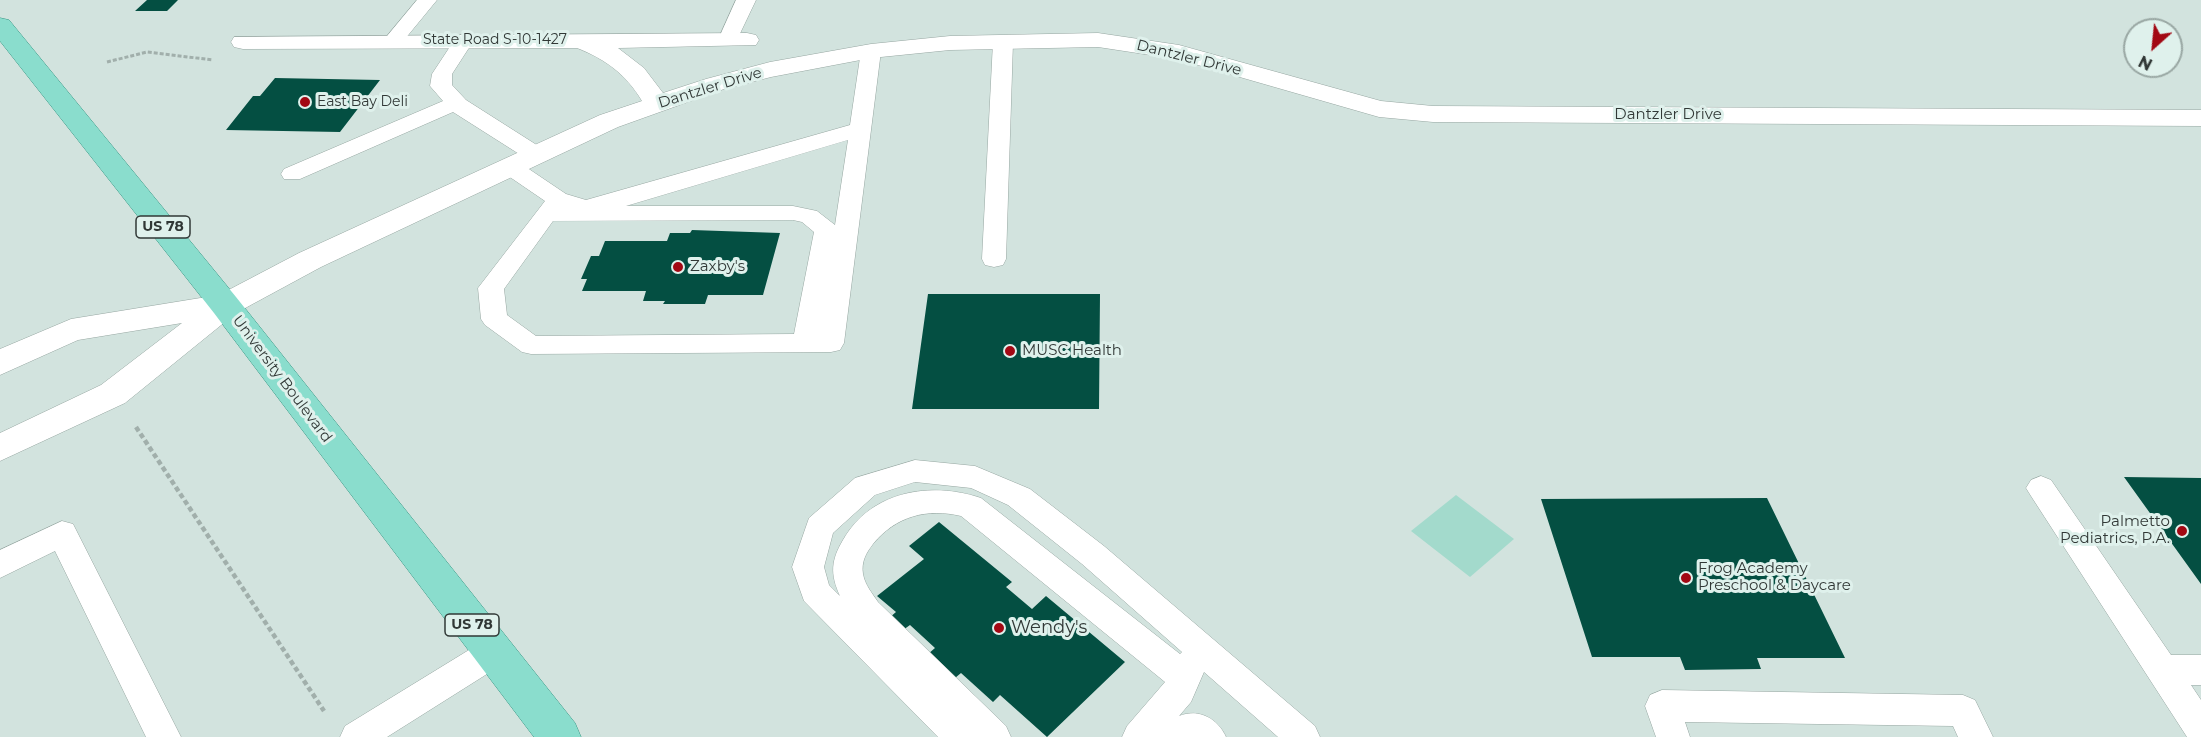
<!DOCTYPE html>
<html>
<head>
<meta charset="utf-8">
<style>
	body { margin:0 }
	#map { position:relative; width:2201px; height:737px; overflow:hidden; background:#d2e3de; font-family:Montserrat,sans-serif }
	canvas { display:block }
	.north { position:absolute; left:2123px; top:18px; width:60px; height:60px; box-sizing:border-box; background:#dff1ec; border:2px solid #99a7a3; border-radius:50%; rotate:207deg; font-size:16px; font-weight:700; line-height:24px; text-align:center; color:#313836 }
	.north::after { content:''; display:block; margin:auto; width:21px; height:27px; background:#a20813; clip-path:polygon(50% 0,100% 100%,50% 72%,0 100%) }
</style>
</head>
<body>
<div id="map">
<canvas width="2201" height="737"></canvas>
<div class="north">N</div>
</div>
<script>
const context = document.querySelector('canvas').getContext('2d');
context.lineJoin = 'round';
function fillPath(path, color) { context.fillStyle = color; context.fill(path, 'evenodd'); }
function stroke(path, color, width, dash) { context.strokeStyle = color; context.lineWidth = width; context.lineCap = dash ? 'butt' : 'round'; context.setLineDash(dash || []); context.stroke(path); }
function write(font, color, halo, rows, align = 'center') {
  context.font = font + ' Montserrat,sans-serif'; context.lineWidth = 6; context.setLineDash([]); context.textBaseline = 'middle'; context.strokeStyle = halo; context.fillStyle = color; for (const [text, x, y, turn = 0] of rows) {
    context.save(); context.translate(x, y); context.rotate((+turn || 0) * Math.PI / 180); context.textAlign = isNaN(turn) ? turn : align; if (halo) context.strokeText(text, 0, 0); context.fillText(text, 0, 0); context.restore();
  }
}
fillPath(new Path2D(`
	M1456,495L1514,539L1470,577L1411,531Z`), '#a3dacc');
fillPath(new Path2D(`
	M147,0H178L167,11H135Z
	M275,78L380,80L340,132L226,130L253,96H260Z
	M692,230L780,233L763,295H708L705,304H663L665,301H643L646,291H582L587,279H581L591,256H599L605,241H667L670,233H690Z
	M928,294H1100L1099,409H912Z
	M2124,477L2201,478V584Z
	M1767,498L1845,658H1757L1761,669L1685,670L1680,657H1592L1541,499Z
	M939,522L1012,582L1006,587L1032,609L1046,596L1125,662L1047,737L1000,695L993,702L961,673L955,678L928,654L935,648L910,625L903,630L889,618L896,612L877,596L924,559L909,546Z`), '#044f42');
const service = new Path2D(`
	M417,0H437L400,45H386L383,41Z
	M736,0H756L735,44H721L718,40Z
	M464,34L471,36L474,40L452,74V85L466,100L543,149L546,154L543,159H527L453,112L300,179H284L281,174L284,169L443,101L430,86L432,74L457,36Z
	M1003,36L1010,38L1013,42L1006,259L1003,265L994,267L985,265L982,259L993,42L996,38Z
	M871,45L878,47L881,51L844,343L840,350L831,352L531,354L522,352L485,325L481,319L478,288L545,201L501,171L498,166L501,161H517L566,194L586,200L850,125L861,51L864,47ZM848,140L835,225L817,211L793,206H626ZM793,220L802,222L814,232L794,334L536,336L507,315L504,289L553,221Z
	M915,460L975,466L1030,489L1104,546L1315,726L1320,737H1278L1204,672L1191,702L1179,716C1199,708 1218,719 1226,737H1122L1127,726L1165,682L961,516C927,508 896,516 873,544C866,553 861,562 863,574C865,585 872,593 878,602L1006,726L1011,737H938L804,601L792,567L809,518L855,478ZM915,482L971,488L1008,505L1082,564L1182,652L1180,654L981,498C930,481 871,491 843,540C831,560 830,574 840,596L829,585L824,567L833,533L875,495Z
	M2041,476L2051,480L2171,655H2201V685H2191L2201,700V737H2187L2031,496L2026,488L2031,480Z
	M62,521L73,524L181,737H146L55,551L0,578V550Z
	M494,637L506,642L511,652L506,662L387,737H340L345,726L482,642Z
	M1662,690L1963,695L1975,700L1993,737H1958L1953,726L1685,722L1690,737H1656L1645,706L1650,695Z`);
const minor = new Path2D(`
	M747,33L756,35L759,40L756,45L618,48L644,68L663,93L706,79L770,62L871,44L950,36L1098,33L1179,45L1381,101L1433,106L2201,110V126L1433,122L1379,117L1177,59L1098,47L950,50L871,58L771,77L724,89L618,127L321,267L236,313L125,403L0,461V433L101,385L182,323L78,340L0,375V349L71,319L219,295L299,253L600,115L642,101C626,74 605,59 577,48L243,49L234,47L231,42L234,37Z`);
const primary = new Path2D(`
	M0,18L9,20L236,297L575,723L581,737H534L214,313L0,41Z`);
stroke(service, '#96a6a1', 1);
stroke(minor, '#96a6a1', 1);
stroke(primary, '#389583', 1);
stroke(new Path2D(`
	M107,62L147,52L213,60`), '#a1afab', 3, [4, 2]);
stroke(new Path2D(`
	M136,427L324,711`), '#a1afab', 4.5, [5, 3]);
fillPath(service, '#fff');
fillPath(minor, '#fff');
fillPath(primary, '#8addcd');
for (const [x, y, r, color] of [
	[305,102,6,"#a20813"],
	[678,267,6,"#a20813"],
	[1010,351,6,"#a20813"],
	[2182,531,6,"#a20813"],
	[1686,578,6,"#a20813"],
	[999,628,6,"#a20813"]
]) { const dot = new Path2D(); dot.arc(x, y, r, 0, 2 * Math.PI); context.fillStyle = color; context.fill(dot); stroke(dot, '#dff1ec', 2); }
write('14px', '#313836', '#dff1ec', [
	["State Road S-10-1427",495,40]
]);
write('14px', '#313836', '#dff1ec', [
	["East Bay Deli",317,102]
], 'left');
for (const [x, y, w] of [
	[163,227,54],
	[472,625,54]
]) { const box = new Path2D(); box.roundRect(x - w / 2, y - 11, w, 22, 4.5); context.fillStyle = '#dff1ec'; context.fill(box); stroke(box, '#313836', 1.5); }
write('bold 14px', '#313836', null, [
	["US 78",163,227],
	["US 78",472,625]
]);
write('15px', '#313836', '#dff1ec', [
	["Dantzler Drive",1189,58,14],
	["Dantzler Drive",710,88,-17],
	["Dantzler Drive",1668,115],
	["University Boulevard",282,379,53]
]);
write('15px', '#313836', '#dff1ec', [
	["Zaxby's",690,267],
	["MUSC Health",1022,351],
	["Palmetto",2170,522,"right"],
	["Pediatrics, P.A.",2170,539,"right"],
	["Frog Academy",1698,569],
	["Preschool & Daycare",1698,586]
], 'left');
write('18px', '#313836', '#dff1ec', [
	["Wendy's",1011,628]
], 'left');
</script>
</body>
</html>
